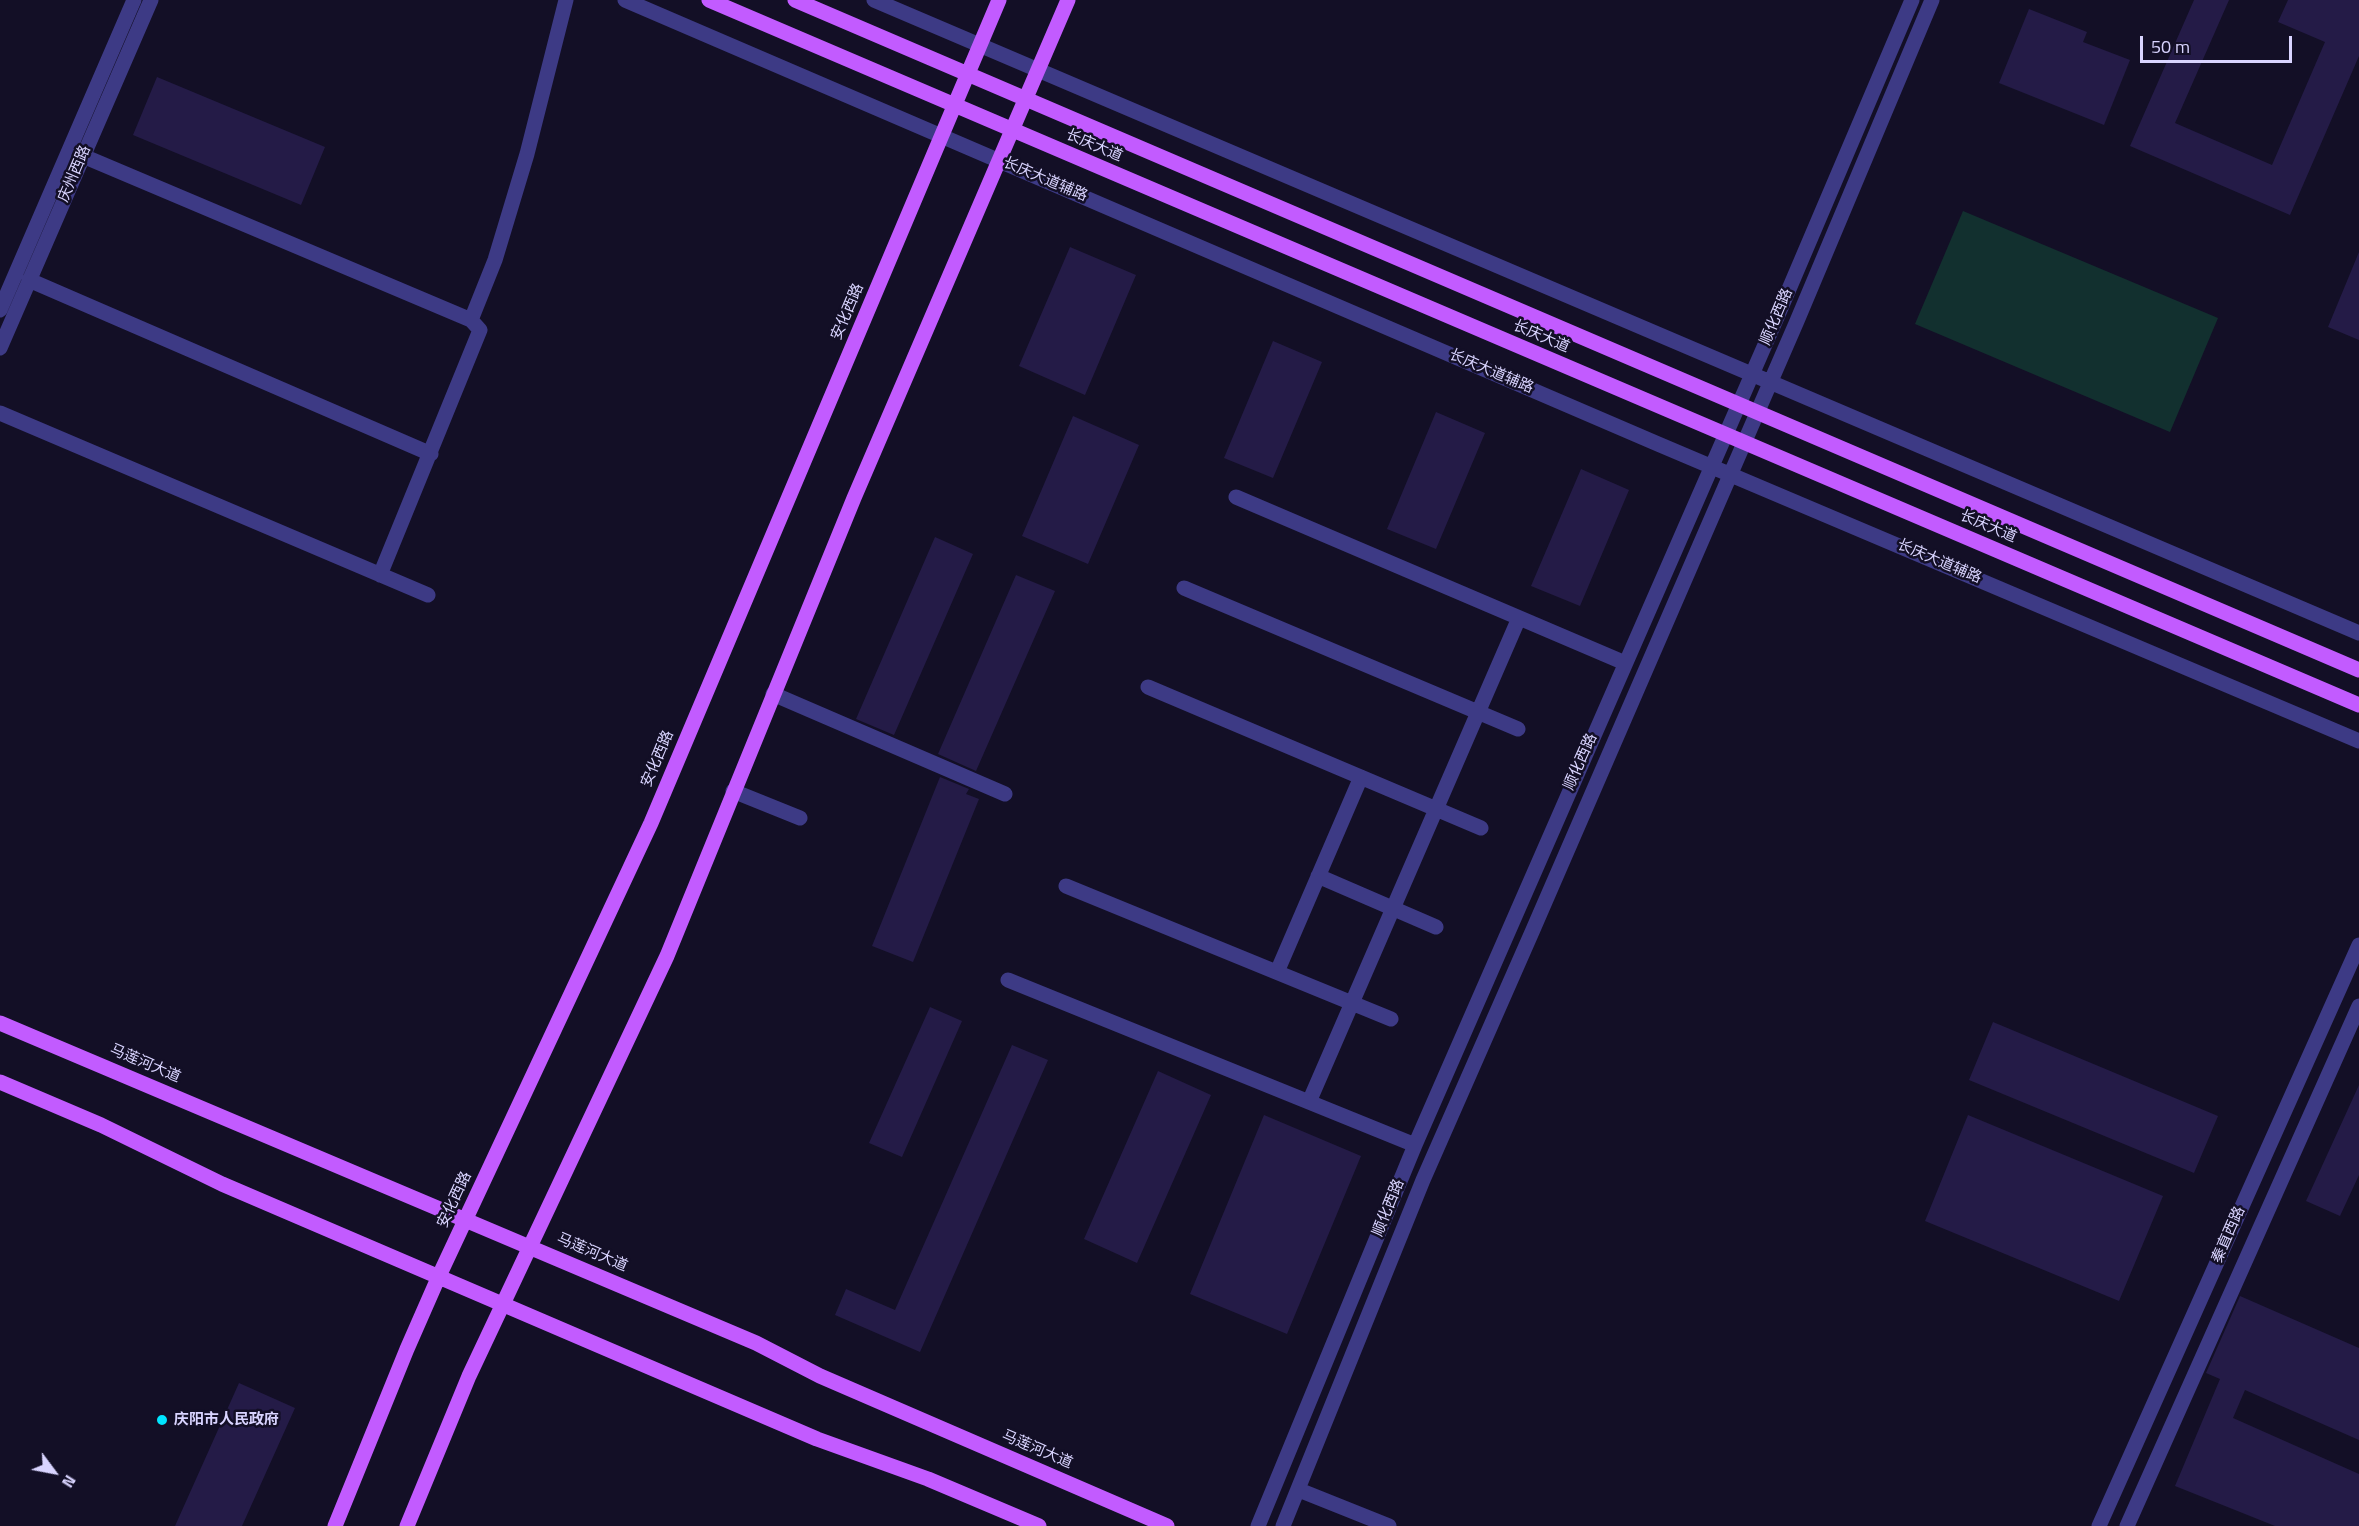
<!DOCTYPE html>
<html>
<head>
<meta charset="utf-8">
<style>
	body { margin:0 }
	#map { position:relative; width:2359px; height:1526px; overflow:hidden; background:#130f26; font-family:"Titillium Web",sans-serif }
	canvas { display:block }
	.north { position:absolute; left:24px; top:1442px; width:60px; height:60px; -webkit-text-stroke:4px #130f26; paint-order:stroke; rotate:122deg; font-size:16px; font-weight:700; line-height:24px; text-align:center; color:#d9d4ff }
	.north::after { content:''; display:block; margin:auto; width:21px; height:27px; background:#d9d4ff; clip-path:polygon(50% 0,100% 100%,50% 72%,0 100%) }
	.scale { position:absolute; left:2140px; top:36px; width:152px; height:27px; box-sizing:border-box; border:3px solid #d9d4ff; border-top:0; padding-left:8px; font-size:18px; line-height:21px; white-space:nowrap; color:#d9d4ff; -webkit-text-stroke:4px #130f26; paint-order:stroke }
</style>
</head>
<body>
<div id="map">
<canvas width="2359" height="1526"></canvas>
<div class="north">N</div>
<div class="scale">50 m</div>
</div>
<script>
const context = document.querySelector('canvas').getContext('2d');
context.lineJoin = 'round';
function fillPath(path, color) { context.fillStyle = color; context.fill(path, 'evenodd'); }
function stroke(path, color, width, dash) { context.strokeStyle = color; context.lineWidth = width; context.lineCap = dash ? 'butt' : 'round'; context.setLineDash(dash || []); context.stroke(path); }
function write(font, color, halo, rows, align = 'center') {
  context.font = font + ' "Titillium Web","Noto Sans SC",sans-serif'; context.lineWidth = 5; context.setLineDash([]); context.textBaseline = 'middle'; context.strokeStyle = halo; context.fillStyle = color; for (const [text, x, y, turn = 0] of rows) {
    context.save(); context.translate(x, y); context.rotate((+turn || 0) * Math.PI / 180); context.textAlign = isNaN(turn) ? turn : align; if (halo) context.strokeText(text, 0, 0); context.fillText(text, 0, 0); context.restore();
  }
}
fillPath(new Path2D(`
	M1963,211L2218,318L2170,432L1915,324Z`), '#12302f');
fillPath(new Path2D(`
	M2194,0H2229L2175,123L2272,165L2325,42L2278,22L2288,0H2359V56L2290,215L2130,146Z
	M2029,9L2087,32L2083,42L2130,60L2104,125L1999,83Z
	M157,77L325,147L301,205L133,135Z
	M1070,247L1136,275L1085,395L1019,366Z
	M2359,252V340L2328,327Z
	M1273,341L1322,362L1273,478L1224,458Z
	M1436,412L1485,433L1436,549L1387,529Z
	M1073,416L1139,445L1088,564L1022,536Z
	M1581,469L1629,490L1580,606L1531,586Z
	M935,537L973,554L894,735L856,719Z
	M1016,575L1055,591L976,771L938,754Z
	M940,777L969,789L966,794L979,799L913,962L872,946Z
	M930,1007L962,1021L902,1157L869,1143Z
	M1993,1022L2218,1116L2194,1173L1969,1080Z
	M1012,1045L1048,1060L920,1352L835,1315L846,1289L895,1310Z
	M1158,1071L1211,1095L1137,1263L1084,1239Z
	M2359,1085V1175L2340,1216L2306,1201Z
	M1264,1115L1361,1156L1287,1334L1190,1294Z
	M1968,1115L2163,1196L2119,1301L1925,1221Z
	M2240,1296L2359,1348V1440L2245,1390L2233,1418L2359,1474V1526H2275L2175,1486L2220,1379L2206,1373Z
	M239,1383L295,1408L242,1526H175Z`), '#241b47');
stroke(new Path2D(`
	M625,0L1658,444L2359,741
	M874,0L2359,633
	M83,156L471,320L480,330L380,575
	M29,280L431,454
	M0,310L134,0
	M471,320L495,260L527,154L566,0
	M0,348L151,0
	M0,413L428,595
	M1236,497L1625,663
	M1184,588L1518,729
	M1148,687L1481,828
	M773,694L1005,794
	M733,791L800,818
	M1318,876L1436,927
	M1066,886L1391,1019
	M1277,972L1361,777
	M1008,980L1415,1145
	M1309,1102L1519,618
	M1299,1490L1389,1526
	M1258,1526L1415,1145L1778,315L1912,0
	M1283,1526L1423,1180L1532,932L1797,321L1932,0
	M2099,1526L2359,945
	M2127,1526L2359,1006`), '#3d3a85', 15);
stroke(new Path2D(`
	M709,0L2359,705
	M795,0L2359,670
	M0,1023L756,1343L820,1376L1167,1526
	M0,1082L101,1125L222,1184L817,1439L928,1479L1039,1526
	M335,1526L407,1349L439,1276L651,823L999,0
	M407,1526L469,1376L667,956L854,498L1068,0`), '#c25bff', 15);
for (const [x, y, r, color] of [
	[162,1420,6,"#00e5ff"]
]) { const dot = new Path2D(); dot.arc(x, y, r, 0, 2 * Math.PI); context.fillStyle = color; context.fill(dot); stroke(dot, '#130f26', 2); }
write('15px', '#d9d4ff', '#130f26', [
	["长庆大道",1094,146,23],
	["庆州西路",75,174,-67],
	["长庆大道辅路",1045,180,23],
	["安化西路",848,312,-67],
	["顺化西路",1777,317,-67],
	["长庆大道",1541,337,23],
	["长庆大道辅路",1491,372,23],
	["长庆大道",1988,527,23],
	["长庆大道辅路",1939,562,23],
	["安化西路",658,759,-67],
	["顺化西路",1581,762,-66],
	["马莲河大道",145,1064,23],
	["安化西路",455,1200,-65],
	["顺化西路",1389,1208,-68],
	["秦直西路",2229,1235,-66],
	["马莲河大道",592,1253,23],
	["马莲河大道",1037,1450,23]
]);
write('bold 15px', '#d9d4ff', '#130f26', [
	["庆阳市人民政府",174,1420]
], 'left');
</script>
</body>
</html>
